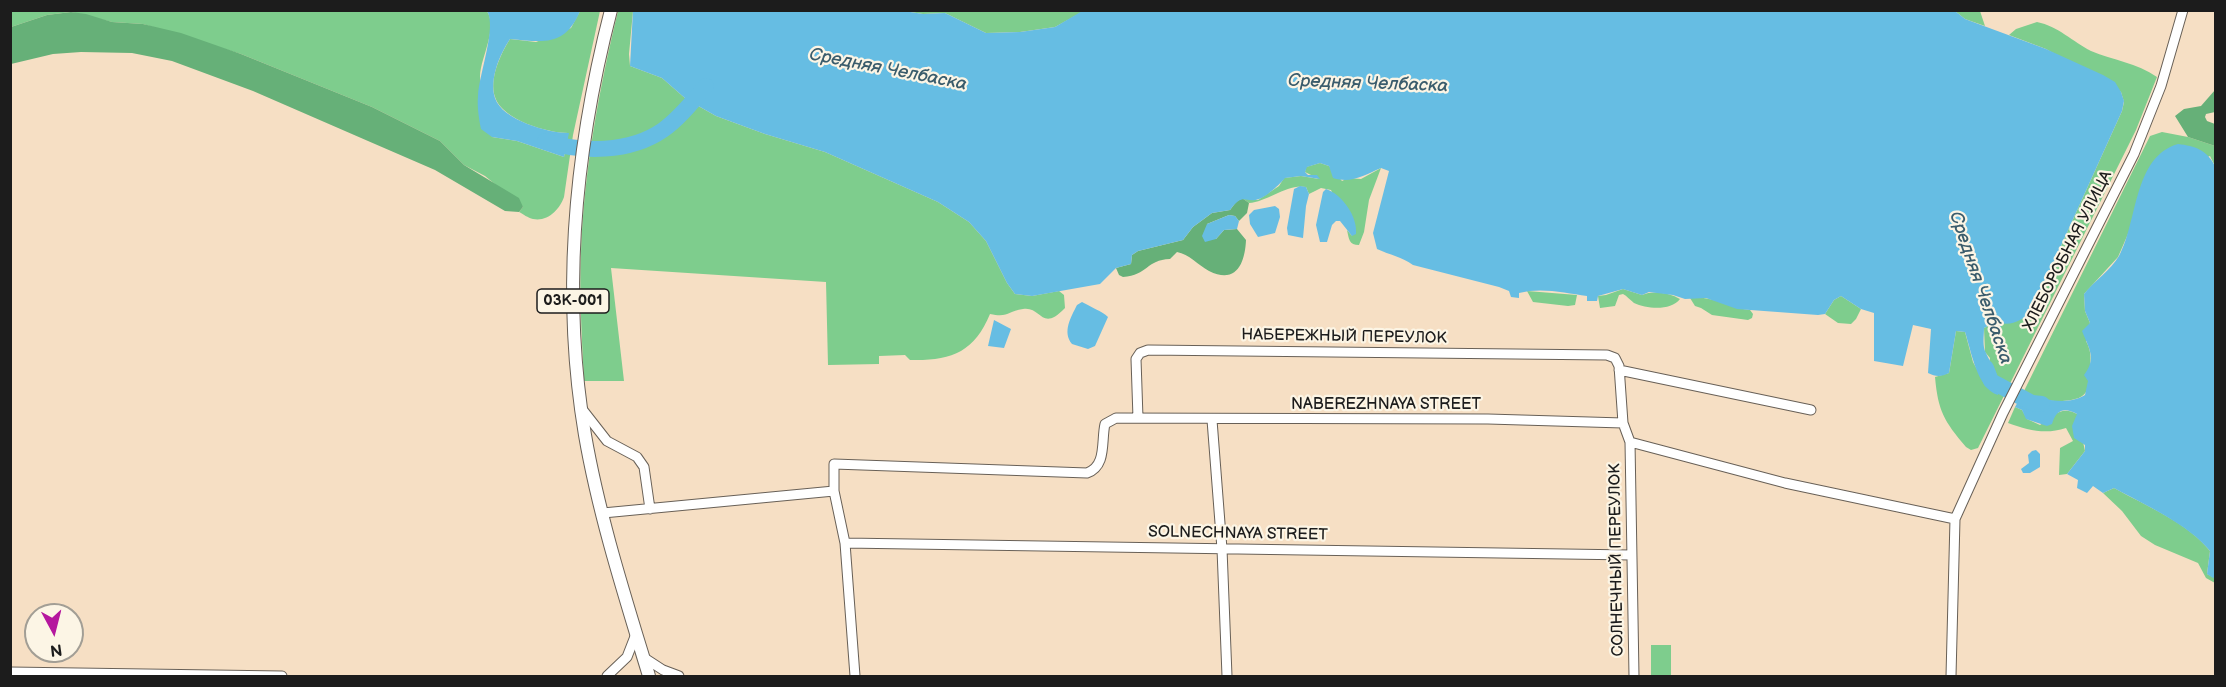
<!DOCTYPE html>
<html>
<head>
<meta charset="utf-8">
<style>
	body { margin:0 }
	#map { position:relative; width:2226px; height:687px; overflow:hidden; background:#f6dfc4; font-family:"Balsamiq Sans",sans-serif }
	canvas { display:block }
	.frame { position:absolute; inset:0; border:12px solid #1c1c1c; pointer-events:none }
	.north { position:absolute; left:24px; top:603px; width:60px; height:60px; box-sizing:border-box; background:#fcf5e5; border:2px solid #a29e95; border-radius:50%; rotate:173deg; font-size:16px; font-weight:700; line-height:24px; text-align:center; color:#1c1c1c }
	.north::after { content:''; display:block; margin:auto; width:21px; height:27px; background:#b5179e; clip-path:polygon(50% 0,100% 100%,50% 72%,0 100%) }
</style>
</head>
<body>
<div id="map">
<canvas width="2226" height="687"></canvas>
<div class="frame"></div>
<div class="north">N</div>
</div>
<script>
const context = document.querySelector('canvas').getContext('2d');
context.lineJoin = 'round';
function fillPath(path, color) { context.fillStyle = color; context.fill(path, 'evenodd'); }
function stroke(path, color, width, dash) { context.strokeStyle = color; context.lineWidth = width; context.lineCap = dash ? 'butt' : 'round'; context.setLineDash(dash || []); context.stroke(path); }
function write(font, color, halo, rows, align = 'center') {
  context.font = font + ' "Balsamiq Sans",sans-serif'; context.lineWidth = 4.5; context.setLineDash([]); context.textBaseline = 'middle'; context.strokeStyle = halo; context.fillStyle = color; for (const [text, x, y, turn = 0] of rows) {
    context.save(); context.translate(x, y); context.rotate((+turn || 0) * Math.PI / 180); context.textAlign = isNaN(turn) ? turn : align; if (halo) context.strokeText(text, 0, 0); context.fillText(text, 0, 0); context.restore();
  }
}
fillPath(new Path2D(`
	M11,10L487,11C498,29 481,56 480,76C480,91 489,120 492,137L517,141L564,157L568,133C548,133 502,120 495,97C489,79 500,55 510,39L536,42L571,28L580,11H600L573,135L564,197C560,209 548,222 533,219C528,218 523,214 519,212L523,207L485,176L464,165L440,141L372,107L241,54L143,24L112,22L71,12L47,15L11,27Z
	M618,11H633L629,54L630,66L662,78L686,99L716,116L765,134L825,152L938,202L969,222L986,241L1007,283L1015,294L1032,296L1059,291L1064,295L1065,308C1041,333 1042,306 1023,309C1007,311 1009,318 990,314C974,353 950,361 910,360L905,355L879,356V364L828,365L826,282L611,268L624,381H584C582,338 579,295 581,252C584,171 599,89 618,11Z
	M904,11H1084L1055,27L1020,32L986,33L945,13L923,14Z
	M1955,11H1980L1985,26L1965,19Z
	M2037,22C2058,26 2073,42 2091,51C2113,60 2137,63 2157,77L2136,130L1978,448L1971,450L1966,447C1944,421 1938,411 1935,377L1949,373L1956,331L1965,332L1973,362L1986,386L1990,358L1985,352L1984,328L1988,326L1996,331H2001V322L2031,312L2122,111L2124,102L2121,92L2046,49L2009,35L2016,29Z
	M2162,132L2188,137L2215,146V166L2210,156L2142,184L2131,227L2118,257L2084,294L2085,311L2090,323L2086,341C2092,352 2091,361 2089,373C2088,379 2089,387 2086,392C2081,402 2056,402 2046,400C2039,399 2031,394 2024,391L2150,136Z
	M1320,163L1329,166L1342,181L1348,178L1361,179L1381,168L1369,200L1364,232L1359,245C1349,245 1349,239 1347,230L1352,236L1331,190L1321,188L1309,194L1306,187C1288,183 1267,202 1249,203L1242,198L1258,200L1279,186L1284,178L1301,176L1319,179L1305,172L1306,167Z
	M1623,289L1642,295C1653,290 1670,293 1680,299C1671,311 1647,309 1634,303C1630,300 1627,296 1623,294L1619,295L1615,306L1600,308L1598,296L1606,295Z
	M1527,291L1577,295L1575,305L1568,306L1533,302Z
	M1841,296L1861,309L1856,319L1851,324L1838,323L1825,314L1834,300Z
	M1690,298C1712,295 1729,308 1750,310L1753,314L1752,318L1748,320L1712,315L1701,308L1695,306Z
	M2015,407L2022,410L2027,419L2040,425C2054,416 2061,405 2077,414L2085,451L2067,474L2059,475L2060,448L2073,441L2066,428C2045,435 2028,430 2008,423Z
	M2114,488C2146,506 2187,522 2210,551L2207,574L2213,577L2215,576V583L2206,578L2198,563L2155,545L2141,536L2122,511L2103,493Z
	M1651,645H1671V676H1651Z`), '#7ecd8d');
fillPath(new Path2D(`
	M71,12L86,14L112,22L143,24L181,33L241,54L372,107L440,141L464,165L519,198L523,207L519,212L505,211L435,170L368,141L253,91L172,61L132,53L81,52L53,54L11,64V27L47,15Z
	M2215,90V112L2206,114L2205,117L2207,121L2215,124V146L2188,137L2175,116L2184,109L2201,106Z
	M1242,198L1249,203L1247,213L1239,221L1235,216L1229,215L1207,224L1216,239L1224,230L1237,229L1246,240C1245,262 1237,285 1209,271C1198,265 1189,254 1177,252L1170,259C1146,260 1148,275 1123,277L1119,275L1116,268L1131,264L1132,255L1138,251L1183,240L1193,227L1212,213L1230,210L1236,202Z`), '#66b078');
fillPath(new Path2D(`
	M633,10L904,11L923,14L945,13L986,33L1020,32L1055,27L1084,10L1955,11L1965,19L2046,49L2103,75L2115,82L2121,92L2124,101L2122,111L2031,312C2024,319 2012,326 2001,323V331H1996L1988,326L1984,328C1984,335 1982,347 1986,353C1992,366 2003,379 1998,395C1977,389 1971,350 1965,332L1956,331L1949,373C1941,377 1936,377 1928,373L1931,329L1913,325L1903,366L1874,361V313L1861,309L1841,296L1834,300L1825,314L1818,315L1737,309L1706,298L1685,299L1673,295L1649,292L1642,295L1623,289L1598,296L1597,301H1587V296C1566,293 1541,287 1519,293V298L1511,297L1509,291L1499,287L1413,265C1402,257 1390,255 1377,249L1373,233L1389,171L1381,168C1364,175 1352,184 1333,178L1329,166L1320,163L1307,167L1305,172L1308,175H1317L1320,179L1301,176L1285,178C1280,184 1266,197 1259,199C1245,204 1244,191 1230,210L1212,213L1193,227L1183,240L1138,251L1132,255L1131,264L1116,268L1100,284L1032,296L1015,294L1007,283L986,241L969,222L938,202L825,152L765,134L716,116L686,99L662,78L630,66Z
	M487,11H580C565,47 544,42 510,39C500,54 489,79 495,98C502,120 548,133 569,133L564,157L517,141L492,137L481,129C479,119 477,107 478,96C479,74 497,27 487,11Z
	M2178,144C2195,146 2207,150 2215,166L2216,576L2213,578L2207,574L2210,551C2188,524 2145,505 2114,488L2103,493L2093,486L2087,493L2077,488L2078,480L2067,474L2085,451V445L2074,438L2072,426L2077,414C2064,407 2056,410 2052,424L2047,426L2026,419L2022,410L2015,407L2024,391C2042,400 2067,406 2085,395L2088,381L2084,375C2097,358 2089,349 2082,331L2090,323L2085,311L2084,294C2094,281 2111,270 2119,256C2138,221 2133,157 2178,144Z
	M1300,186L1306,187L1309,194L1306,206L1303,238L1288,235L1287,228L1294,189Z
	M1326,189C1342,194 1358,217 1356,234L1352,236L1340,221H1336L1332,225L1327,242H1320L1316,225L1323,192Z
	M1275,206L1279,209L1280,217L1275,233L1258,237L1250,224L1249,215L1254,210Z
	M1229,215L1235,216L1239,221L1237,229L1224,230L1216,239L1205,242L1202,236L1207,224Z
	M1082,302C1089,306 1103,312 1108,317L1095,346L1088,349L1072,344C1062,332 1071,317 1077,305Z
	M994,320L1011,329L1004,348L988,346Z
	M2032,451L2036,450L2040,454V467L2030,473H2023L2021,469L2029,463L2028,455Z`), '#66bde3');
stroke(new Path2D(`
	M545,141C581,153 630,153 663,130C679,119 693,101 706,86
	M1986,368L1991,381L2032,403L2042,404`), '#66bde3', 16);
const minor = new Path2D(`
	M1619,370L1811,410
	M582,409L607,441L637,457L644,467L650,509
	M1138,418L1136,359L1140,353L1148,350L1607,355L1615,358L1619,366L1623,423
	M1212,420L1222,549L1227,676
	M1630,442L1634,676
	M603,513L834,491
	M845,543L1631,555
	M643,657L663,670L679,676
	M10,672L282,676
	M607,676L627,657L636,634
	M855,676L845,543L834,491V464L1087,473C1107,466 1101,441 1105,424L1116,418L1488,419L1623,423L1630,442L1785,483L1955,519
	M1951,676L1955,519L2003,413L2134,154L2161,86L2183,10`);
const major = new Path2D(`
	M611,10C575,149 561,293 585,435C599,516 625,597 649,676`);
stroke(minor, '#686057', 11);
stroke(major, '#686057', 14);
stroke(minor, '#fff', 9);
stroke(major, '#fff', 12);
for (const [x, y, w] of [
	[573,301,72]
]) { const box = new Path2D(); box.roundRect(x - w / 2, y - 12, w, 24, 4.5); context.fillStyle = '#fcf5e5'; context.fill(box); stroke(box, '#1c1c1c', 1.5); }
write('bold 15px', '#1c1c1c', null, [
	["03К-001",573,301]
]);
write('16px', '#1c1c1c', '#fcf5e5', [
	["ХЛЕБОРОБНАЯ УЛИЦА",2068,251,-63],
	["НАБЕРЕЖНЫЙ ПЕРЕУЛОК",1344,337,1],
	["NABEREZHNAYA STREET",1386,405],
	["SOLNECHNAYA STREET",1238,534,1],
	["СОЛНЕЧНЫЙ ПЕРЕУЛОК",1617,560,-91]
]);
write('italic 18px', '#3a5c6c', '#fcf5e5', [
	["Средняя Челбаска",888,70,11],
	["Средняя Челбаска",1368,84,2],
	["Средняя Челбаска",1980,288,71]
]);
</script>
</body>
</html>
